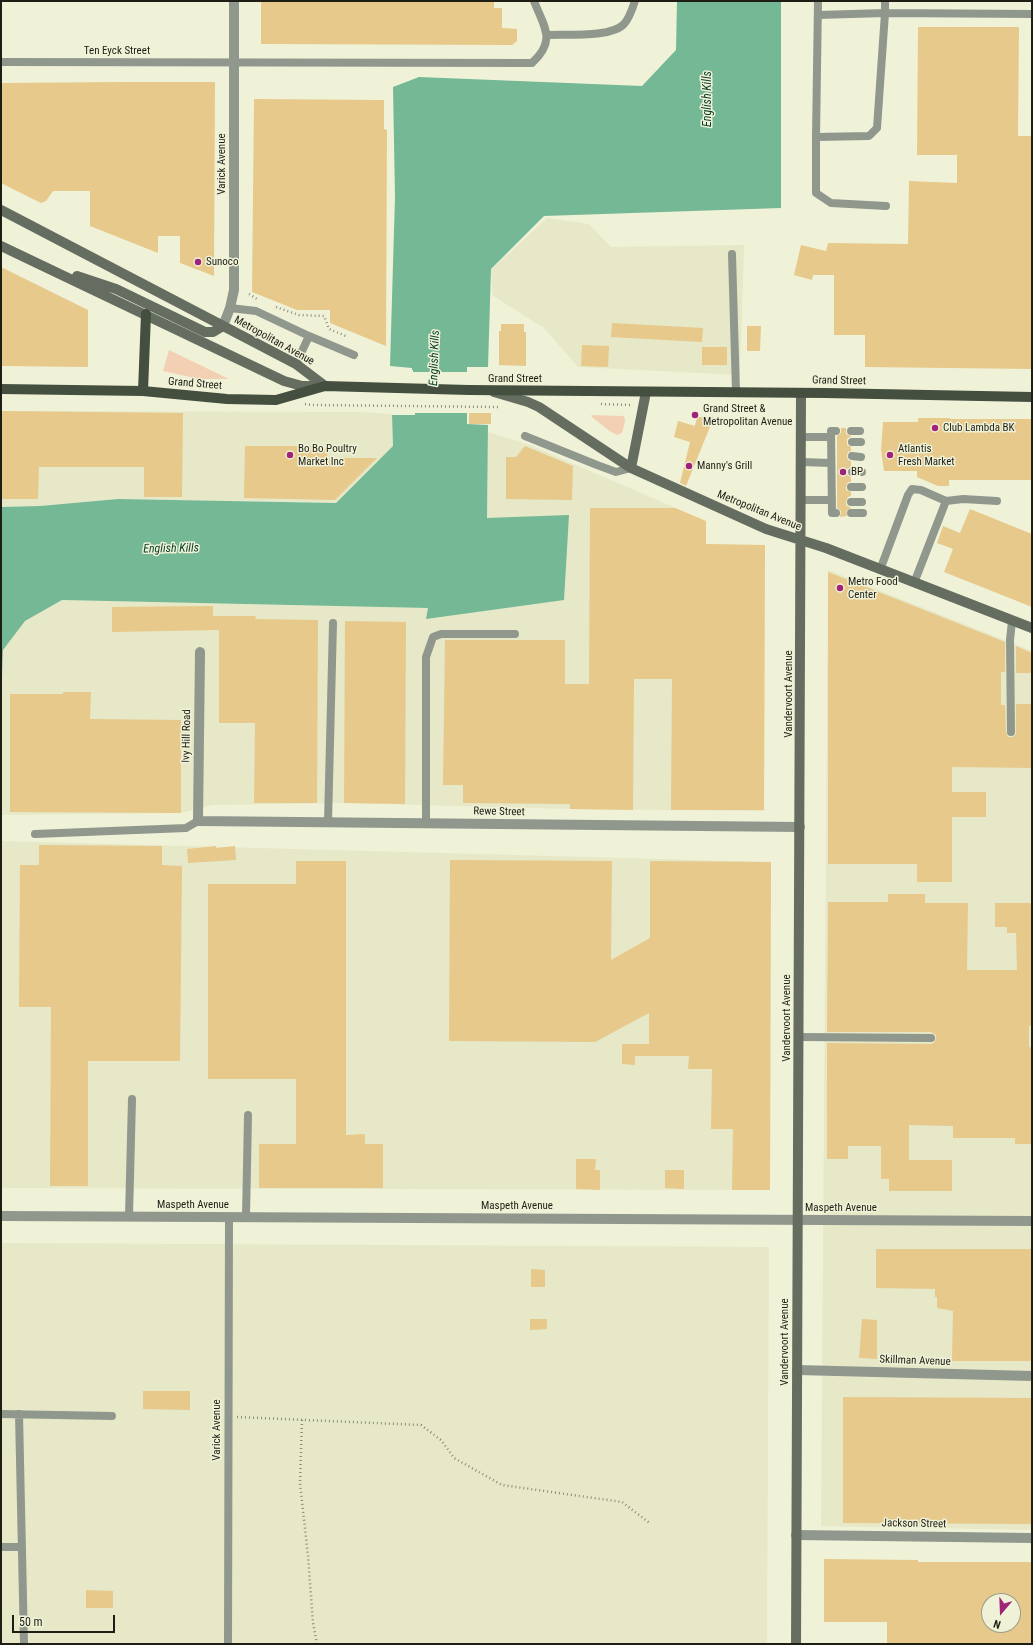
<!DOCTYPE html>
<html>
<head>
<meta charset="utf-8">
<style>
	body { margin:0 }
	#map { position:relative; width:1033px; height:1645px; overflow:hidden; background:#f0f2d8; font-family:"Roboto Condensed",sans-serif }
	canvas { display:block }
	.frame { position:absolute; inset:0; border:2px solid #1e1e15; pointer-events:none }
	.north { position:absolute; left:981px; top:1593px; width:40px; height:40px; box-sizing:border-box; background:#f0f2d8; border:1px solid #9c9d8a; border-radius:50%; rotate:199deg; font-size:11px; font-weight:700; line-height:16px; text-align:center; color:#1e1e15 }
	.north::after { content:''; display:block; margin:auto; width:14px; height:18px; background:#9f2379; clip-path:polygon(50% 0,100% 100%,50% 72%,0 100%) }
	.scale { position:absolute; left:12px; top:1615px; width:103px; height:18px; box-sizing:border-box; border:2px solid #1e1e15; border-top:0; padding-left:5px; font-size:12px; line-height:14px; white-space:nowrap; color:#1e1e15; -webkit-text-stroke:3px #f0f2d8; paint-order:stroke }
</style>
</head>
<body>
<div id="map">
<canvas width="1033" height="1645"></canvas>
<div class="frame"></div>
<div class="north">N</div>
<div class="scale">50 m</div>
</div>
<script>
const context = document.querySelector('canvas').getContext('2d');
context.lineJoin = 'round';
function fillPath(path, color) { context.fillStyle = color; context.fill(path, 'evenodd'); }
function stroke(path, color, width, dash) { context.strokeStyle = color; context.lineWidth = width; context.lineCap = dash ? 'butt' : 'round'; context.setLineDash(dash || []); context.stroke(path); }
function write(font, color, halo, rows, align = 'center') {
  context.font = font + ' "Roboto Condensed",sans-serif'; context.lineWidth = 3; context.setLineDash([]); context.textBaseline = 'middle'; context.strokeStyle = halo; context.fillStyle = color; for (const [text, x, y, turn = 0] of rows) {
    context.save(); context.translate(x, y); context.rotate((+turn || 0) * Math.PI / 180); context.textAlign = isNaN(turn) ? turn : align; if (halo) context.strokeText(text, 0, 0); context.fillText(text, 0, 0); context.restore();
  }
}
fillPath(new Path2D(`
	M547,218L589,224L611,247L744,245L740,375L578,367L544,328L493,296L491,270Z
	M1,411L360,412L392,414L393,446L336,503L118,499L40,506L1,507Z
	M488,432L530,445L706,521V544L765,545L764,811L570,809L344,803L212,805L181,813L1,815V704L3,650L25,621L62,600L428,608L426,619L487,518Z
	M828,570L1032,651V1530L821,1526Z
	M1,841L771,862L770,1190L1,1188Z
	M1,1243L769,1247L767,1644H1Z`), '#e6e8c7');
fillPath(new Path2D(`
	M169,350L229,379H199L163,371Z
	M591,415L624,416L625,421L622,433L617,435L611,432L593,418Z`), '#f3d0b4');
fillPath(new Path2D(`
	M677,1H781V208L544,216L491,269L488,367H467V424L488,425L487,518L569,515L564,600L426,619L428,608L62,600L25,621L3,650L1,704V507L40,506L118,499L336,503L393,446L392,414L413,413L412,368L390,366L395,197L393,87L419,77L642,86L676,50Z`), '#74b895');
fillPath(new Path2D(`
	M410,370H413V372H469V413H415V415H392V413L411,412Z`), '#f0f2d8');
fillPath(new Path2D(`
	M261,1H494V8H502V28L517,29V41L512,45L261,44Z
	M918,27H1019L1018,136H1032V369L865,367V335H834V275H813L812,280L794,275L801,245L826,251L828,243L908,244L909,181L957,183V155H917Z
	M121,82H215L214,276L180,263V236H158V253L90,226V191H53L46,201L41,203L1,183V83Z
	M254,99L384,100V129L387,130L386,346L330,323V310H297L252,292Z
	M1,267L88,310V367L1,366Z
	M612,323L703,328L702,342L611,337Z
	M501,324H524V332H526V366L499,365V331H501Z
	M747,326H761L760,351H747Z
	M582,345L609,346L608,367L581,366Z
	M702,347H727V365H702Z
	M1,411L183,413L182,497H144V467H39L38,499H1Z
	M469,413H491V424H469Z
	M697,417H714L686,486L680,483L690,442L674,437L678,421L695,426Z
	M918,418H950V419H1032V480H949V486H938L917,477V471H884L881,450L883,422H918Z
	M841,428H846V434L851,436L847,439V445L851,447V451L848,452L847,456L848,460L851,461V467L847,469V475L851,477V482H848L846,487V490L851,492V496L848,497L846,502V505L851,508L846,511L847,516L840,517L841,511L837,508V436L841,433Z
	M245,446H319V448H328L327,458H377L335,500L244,498Z
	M525,446L573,466L572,500L506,499V457H516Z
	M590,508H675L706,521V544L765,545L764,810H671L672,679H634L633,810L570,809V804L463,803V785H443L445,640H565V684H589Z
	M970,509L1032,534V607L944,572L953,549L937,543L943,526L960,533Z
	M828,572L1005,642V672H1001V705H1005L1006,732L1008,737H1013L1016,734V704H1032V768L952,767V792H986V817H952V882H917V864H828Z
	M213,606V616H256L255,619L318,620L317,803H254L255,723H219V630L112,632V607Z
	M345,621L406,622L405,804L344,803Z
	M1016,646L1032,653V673H1016Z
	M63,692H91L90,719L181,720V813L10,812V694H63Z
	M39,845L162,846V865L182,866L180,1061H88V1186H50L51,1007H19L20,865H39Z
	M216,846V848L235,846L236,860L188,863L187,849Z
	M450,860L612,861L611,960L650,938V861L771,862L770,1190H732L733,1129H711L712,1069H688L689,1056H635V1065L622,1064V1044H649V1013L595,1042L449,1041Z
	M296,861H346V1135L365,1134V1144H383V1188H259V1144H296V1079H208V884H296Z
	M888,894H925V903H968L967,970H1017L1016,933H1007V927H995V903H1032V1026H1029V1047L1032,1048V1144H1015V1138H953V1126L909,1125V1160H952V1191H889V1179H881V1146H848V1159H827V1043L931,1044L934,1043L936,1038V1035L931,1032H827L828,902H888Z
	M576,1159H596L595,1170H600V1190L576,1189Z
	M665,1170H684V1189L665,1188Z
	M876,1249H1032V1361H952L953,1311L937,1308V1297H935V1289L876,1288Z
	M531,1269L545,1270V1287H531Z
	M530,1319H547V1329L530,1330Z
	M862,1319L877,1320V1359L859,1358Z
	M143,1391H190V1410L143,1409Z
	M843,1397L1032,1398V1524L843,1523Z
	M824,1559L918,1560V1562H1032V1644H887V1622H824ZM989,1601H1013V1625H989Z
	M86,1590L113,1591V1608H86Z`), '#e6c98b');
stroke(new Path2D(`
	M249,294L257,299
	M276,307L299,315L324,316L329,329L346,336
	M305,404L312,405L500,407
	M601,404L632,405
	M237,1417L421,1425L441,1440L454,1458L502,1485L622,1502L651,1524
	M302,1420L300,1483L308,1556L313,1623L317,1644`), '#8b8c7a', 2.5, [1, 3]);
stroke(new Path2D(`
	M885,1V13L1032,14
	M818,15L885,13L877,128L869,136L816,137V193L831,203L886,206
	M548,35C566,34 611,38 624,24C629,19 633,7 635,1
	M1,62L532,63C557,40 544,27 534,1
	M816,137L818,1
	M732,254L736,392
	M230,308L256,311L309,336L354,355
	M296,364L309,336
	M851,431H860
	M525,436L597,465L616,472L631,468
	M801,437H831
	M852,442H861
	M852,456L861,457
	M801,462L831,463
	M852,472H862
	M851,487H862
	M801,500H832
	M946,501L963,499L997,501
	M851,502H862
	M836,513H832L831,431H836
	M851,513H863
	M880,570L908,495L912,489L921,490L946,501L914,583
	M1011,732L1010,640L1012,621
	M328,822L333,623
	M426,823V657L433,637L441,634H515
	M35,834L186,828L198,821
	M799,1037L931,1038
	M129,1216L132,1099
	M246,1217L248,1115
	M1,1414L112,1416
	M19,1414L24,1644
	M1,1547H22
	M228,1644L229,1217`), '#90978d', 8);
stroke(new Path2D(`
	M223,326L230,308L234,290V1
	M200,652L198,821L800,827
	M1,1216L1032,1221
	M797,1370L1032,1376
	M796,1535L1032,1538`), '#90978d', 10);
stroke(new Path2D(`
	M1,210L296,364L325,386
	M1,246L284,381L302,386H321
	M77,276L116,289L205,332H213L223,326
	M494,392L528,402L539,407L631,468L766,529L826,548L1032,628
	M631,468L646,392
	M796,1644L801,393`), '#646d60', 10);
stroke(new Path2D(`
	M1,389L143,391L227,399L276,400L325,386L469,390L825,393L1032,397
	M143,391L146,314`), '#454f40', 10);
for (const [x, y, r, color] of [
	[198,262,4,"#9f2379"],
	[695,415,4,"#9f2379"],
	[935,428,4,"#9f2379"],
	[290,455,4,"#9f2379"],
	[890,455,4,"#9f2379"],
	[689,466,4,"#9f2379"],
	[843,472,4,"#9f2379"],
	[840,588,4,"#9f2379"]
]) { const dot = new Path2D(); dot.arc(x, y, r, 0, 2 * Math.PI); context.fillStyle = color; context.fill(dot); stroke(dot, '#f0f2d8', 1.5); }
write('11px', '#1e1e15', '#f0f2d8', [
	["Ten Eyck Street",117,51],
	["Varick Avenue",222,164,-90],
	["Metropolitan Avenue",274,341,29],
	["Grand Street",515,379],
	["Grand Street",839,381,1],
	["Grand Street",195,384,5],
	["Metropolitan Avenue",759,511,22],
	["Vandervoort Avenue",789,694,-90],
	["Ivy Hill Road",187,736,-89],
	["Rewe Street",499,812,1],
	["Vandervoort Avenue",787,1018,-90],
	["Maspeth Avenue",193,1205],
	["Maspeth Avenue",517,1206],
	["Maspeth Avenue",841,1208],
	["Vandervoort Avenue",785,1342,-90],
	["Skillman Avenue",915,1361,2],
	["Varick Avenue",217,1430,-90],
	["Jackson Street",914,1524,1]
]);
write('11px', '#1e1e15', '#f0f2d8', [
	["Sunoco",206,262],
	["Grand Street &",703,409],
	["Metropolitan Avenue",703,422],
	["Club Lambda BK",943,428],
	["Bo Bo Poultry",298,449],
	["Market Inc",298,462],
	["Atlantis",898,449],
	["Fresh Market",898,462],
	["Manny's Grill",697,466],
	["BP",851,472],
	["Metro Food",848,582],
	["Center",848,595]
], 'left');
write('italic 12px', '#003c25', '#f0f2d8', [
	["English Kills",708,99,-90],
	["English Kills",435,358,-88],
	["English Kills",171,549,-1]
]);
</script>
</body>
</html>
